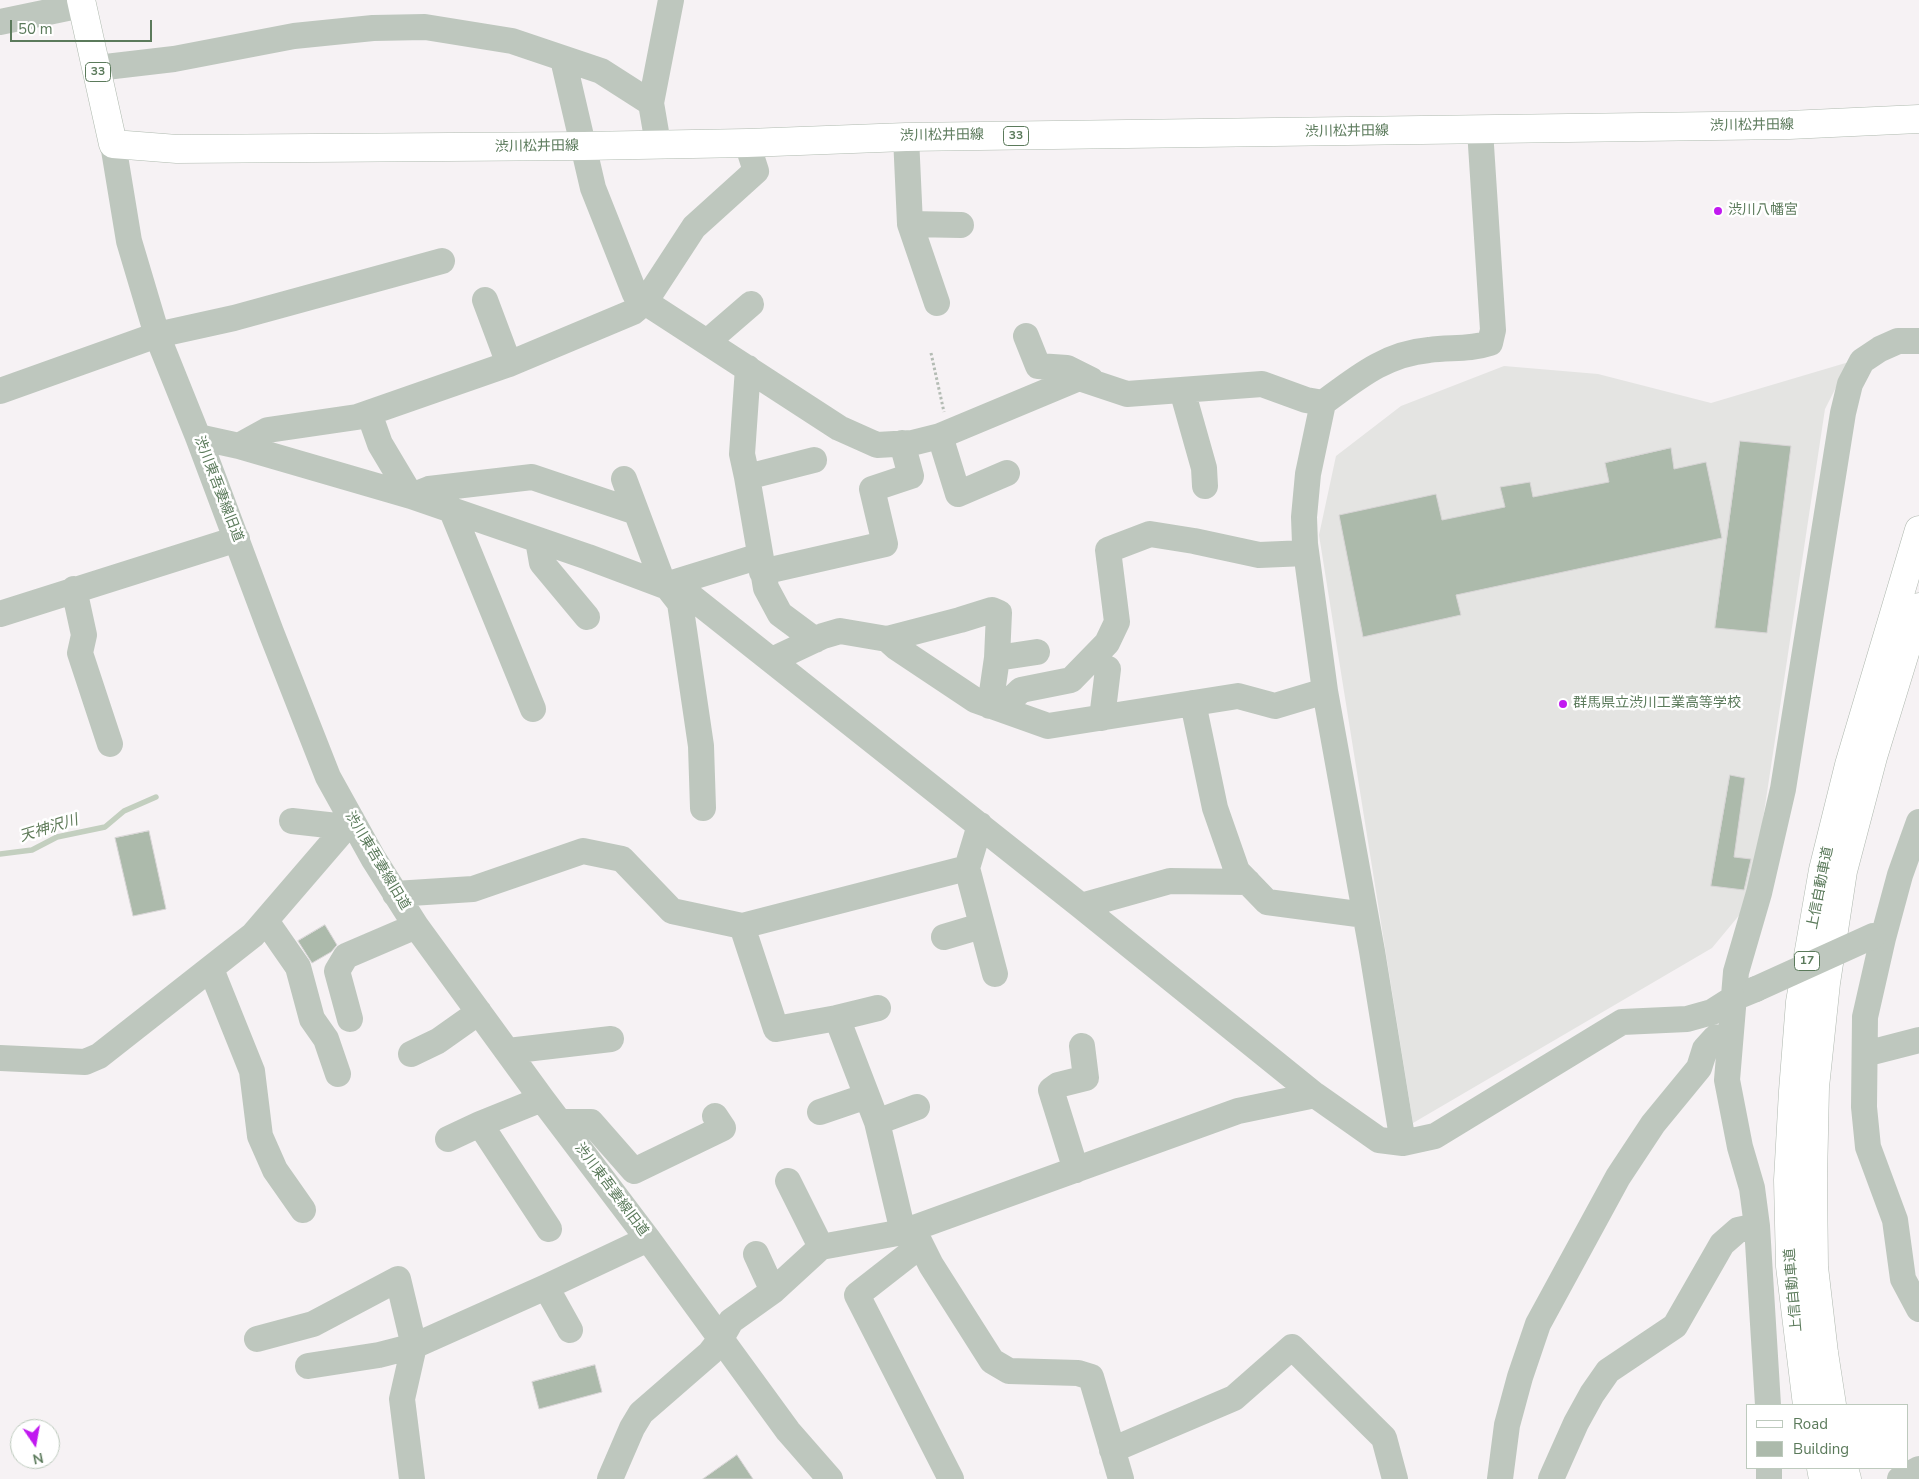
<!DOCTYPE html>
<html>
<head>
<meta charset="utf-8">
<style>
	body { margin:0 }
	#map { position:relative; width:1919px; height:1479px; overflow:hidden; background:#f6f2f4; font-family:"Nunito Sans",sans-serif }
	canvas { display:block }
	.legend { position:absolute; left:1746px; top:1404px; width:162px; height:65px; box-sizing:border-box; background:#fff; border:1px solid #bdcabd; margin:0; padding:6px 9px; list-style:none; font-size:15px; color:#5b7a5b }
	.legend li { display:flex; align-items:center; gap:10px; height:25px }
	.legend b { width:25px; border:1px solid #bdcabd }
	.north { position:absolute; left:10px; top:1419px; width:50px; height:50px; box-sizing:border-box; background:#fff; border:1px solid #bdcabd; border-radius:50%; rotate:168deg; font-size:14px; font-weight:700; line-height:20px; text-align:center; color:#5b7a5b }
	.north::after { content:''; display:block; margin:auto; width:18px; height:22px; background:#c119f0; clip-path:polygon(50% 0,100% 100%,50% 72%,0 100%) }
	.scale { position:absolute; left:10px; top:20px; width:142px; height:22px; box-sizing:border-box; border:2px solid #5b7a5b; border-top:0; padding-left:6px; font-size:15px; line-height:18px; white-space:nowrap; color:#5b7a5b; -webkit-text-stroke:4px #fff; paint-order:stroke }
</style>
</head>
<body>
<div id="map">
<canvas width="1919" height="1479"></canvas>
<ul class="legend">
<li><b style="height:6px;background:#fff"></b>Road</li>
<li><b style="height:14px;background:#acbaab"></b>Building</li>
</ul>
<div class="north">N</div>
<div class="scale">50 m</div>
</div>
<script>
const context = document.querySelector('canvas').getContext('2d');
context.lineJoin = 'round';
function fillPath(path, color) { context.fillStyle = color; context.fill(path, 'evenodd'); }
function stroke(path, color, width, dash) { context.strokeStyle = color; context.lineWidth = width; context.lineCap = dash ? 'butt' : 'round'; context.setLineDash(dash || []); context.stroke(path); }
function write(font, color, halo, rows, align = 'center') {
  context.font = font + ' "Nunito Sans","Noto Sans JP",sans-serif'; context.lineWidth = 5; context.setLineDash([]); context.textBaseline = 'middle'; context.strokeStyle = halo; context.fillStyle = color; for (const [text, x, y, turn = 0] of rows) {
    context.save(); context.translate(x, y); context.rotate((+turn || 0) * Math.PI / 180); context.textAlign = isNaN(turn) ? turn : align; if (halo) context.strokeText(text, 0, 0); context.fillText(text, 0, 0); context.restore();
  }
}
fillPath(new Path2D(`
	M1849,362L1825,409L1755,872L1746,907L1712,948L1413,1123L1319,535L1336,456L1401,406L1504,366L1598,374L1711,403Z`), '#e4e4e2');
stroke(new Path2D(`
	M0,854L32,850L57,837L105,827L124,811L156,797`), '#c3cfbf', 5.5);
const building = new Path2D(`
	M1740,441L1791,446L1767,633L1715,628Z
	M1671,448L1674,469L1706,462L1722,538L1456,595L1461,615L1363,637L1339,515L1436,494L1442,520L1505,507L1500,487L1530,482L1533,497L1609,482L1605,463Z
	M1730,775L1745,778L1734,857L1751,859L1744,890L1711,886Z
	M149,831L166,909L133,916L115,838Z
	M325,925L337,945L331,952L312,963L298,941Z
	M595,1365L602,1392L539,1409L532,1382Z
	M737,1455L753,1479H703Z`);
fillPath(building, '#acbaab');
stroke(building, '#d8d5d6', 1);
const major = new Path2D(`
	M81,0L113,144L177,149L584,146L747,143L906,137L1789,125L1919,119`);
const highway = new Path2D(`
	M1807,1405L1790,1266L1788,1180L1793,1091L1800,1002L1823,870L1849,765L1919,530
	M1832,1405L1824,1353L1814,1267L1813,1179L1815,1087L1826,983L1843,871L1873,757L1919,607
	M1821,1468L1823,1479
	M1844,1468L1847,1479`);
stroke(major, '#afbaaf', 29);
stroke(highway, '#afb8af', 29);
stroke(new Path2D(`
	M931,353L944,412`), '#b4bcb4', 3, [2.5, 2.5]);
stroke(new Path2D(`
	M0,22L82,5
	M563,59L593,188L635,294L645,302L839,428L877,445L912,443L940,436L1079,378L1127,394L1262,384L1306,400L1323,403
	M97,68L174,59L294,36L373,28L425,27L512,41L601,71L651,103
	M906,137L910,224
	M113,144L129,241L157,335L198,437L271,632L328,777L373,858L416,926L542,1099L648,1239L788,1431L830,1479
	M658,144L651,103L671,0
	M485,300L509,364
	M937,303L910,224L961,225
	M1026,336L1038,366L1067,368L1091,380
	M707,342L751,304
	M748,368L742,454L747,477L766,588L780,614L815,640
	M1182,390L1204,468L1205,486
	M0,391L157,335L234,318L442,261
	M369,413L380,444L411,496L429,489L532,477L636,512
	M940,436L958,494L1007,473
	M198,437L239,446L411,496L588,557L689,595L1081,906L1315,1095L1379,1140L1403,1143L1435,1136L1622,1022L1687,1019L1712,1012L1734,998L1756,989
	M239,446L268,430L357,417L509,364L633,312L645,302L694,227L756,171L747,143
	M747,477L814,460
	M624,479L660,575L666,585L680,603L701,746L703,808
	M452,511L533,709
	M538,540L542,563L587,617
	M762,572L885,544L872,489L911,476L902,443
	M666,585L760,556
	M74,589L84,635L80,653L110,744
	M0,614L237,539
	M887,639L960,620L992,610L999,613L997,658L990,706
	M997,658L1037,652
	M772,660L823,636L840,631L887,639L897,648L975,700L1048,726L1238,696L1275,706L1325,691
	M1193,703L1215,808L1237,871L1267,902L1365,915
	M1001,709L1021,690L1071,680L1107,643L1117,622L1108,550L1150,534L1194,541L1259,555L1306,553
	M1102,718L1108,669
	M292,821L337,826L352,820
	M1919,822L1900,875L1883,938L1865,1017L1864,1107L1868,1147L1895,1220L1903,1279L1919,1309
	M980,825L967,868L995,974
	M395,894L473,889L583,851L622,859L672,911L742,926L967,868
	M1081,906L1170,881L1248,882
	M266,921L298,967L312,1019L326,1039L338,1074
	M742,926L776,1029L837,1018L877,1122L903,1232L917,1237L931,1265L992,1361L1009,1371L1078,1373L1091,1377L1121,1479
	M944,937L981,926
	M211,969L252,1071L260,1136L275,1170L303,1210
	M837,1018L878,1008
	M350,1019L337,971L346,956L416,926
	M508,1051L611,1039
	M411,1054L438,1041L479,1012
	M1865,1054L1919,1040
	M0,1058L85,1062L99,1056L253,935L352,820
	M820,1112L867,1096
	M560,1122H591L634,1171L723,1128L715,1116
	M877,1122L917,1107
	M480,1124L542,1099
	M448,1139L480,1124L549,1229
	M1403,1143L1372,951L1325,691L1305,544L1304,517L1308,474L1323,403C1357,378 1385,354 1429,350C1450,347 1469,350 1490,343L1493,330L1480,130
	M1076,1170L1051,1090L1058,1085L1086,1078L1082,1046
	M788,1181L821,1247
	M921,1245L857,1295L951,1479
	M756,1254L773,1291
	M546,1287L570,1330
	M257,1339L313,1324L398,1279L414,1346L402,1399L412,1479
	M308,1366L379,1355L414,1346L546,1287L648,1239
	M1768,1405L1757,1226L1752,1188L1740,1147L1727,1080L1736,972L1759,893L1783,789L1843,413L1850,384L1862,361L1880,349L1898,341H1919
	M1112,1450L1234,1398L1292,1347L1384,1438L1395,1479
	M610,1479L632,1428L641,1413L710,1353L720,1340L731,1321L773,1291L821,1247L903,1232L1238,1111L1315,1095
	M1500,1479L1507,1425L1520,1377L1538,1324L1618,1177L1653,1124L1699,1068L1705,1049L1715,1038L1730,1036
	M1551,1479L1576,1423L1592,1394L1608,1371L1675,1326L1722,1244L1738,1230L1757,1226
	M1769,1479V1468
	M1900,1479L1919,1469`), '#bec7be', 26);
stroke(major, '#fff', 28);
stroke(highway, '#fff', 28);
stroke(new Path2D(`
	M1756,989L1873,936`), '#bec7be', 26);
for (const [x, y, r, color] of [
	[1718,211,5,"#c119f0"],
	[1563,704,5,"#c119f0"]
]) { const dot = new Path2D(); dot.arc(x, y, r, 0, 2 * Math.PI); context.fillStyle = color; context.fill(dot); stroke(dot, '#fff', 2); }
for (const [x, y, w] of [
	[98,72,25],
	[1016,136,25],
	[1807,961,25]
]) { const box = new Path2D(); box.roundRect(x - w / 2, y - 9.5, w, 19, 4); context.fillStyle = '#fff'; context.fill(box); stroke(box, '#5b7a5b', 1); }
write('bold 12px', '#5b7a5b', null, [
	["33",98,72],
	["33",1016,136],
	["17",1807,961]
]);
write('14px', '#5b7a5b', '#fff', [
	["渋川松井田線",1752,126,-1],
	["渋川松井田線",1347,132,-1],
	["渋川松井田線",942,136,-1],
	["渋川松井田線",537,147,-1],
	["渋川東吾妻線旧道",218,489,69],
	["渋川東吾妻線旧道",377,861,59],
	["上信自動車道",1821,888,-79],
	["渋川東吾妻線旧道",611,1190,53],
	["上信自動車道",1794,1290,-95]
]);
write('14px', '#5b7a5b', '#fff', [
	["渋川八幡宮",1728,211],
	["群馬県立渋川工業高等学校",1573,704]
], 'left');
write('italic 15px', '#607c5a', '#fff', [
	["天神沢川",49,829,-17]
]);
</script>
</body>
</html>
